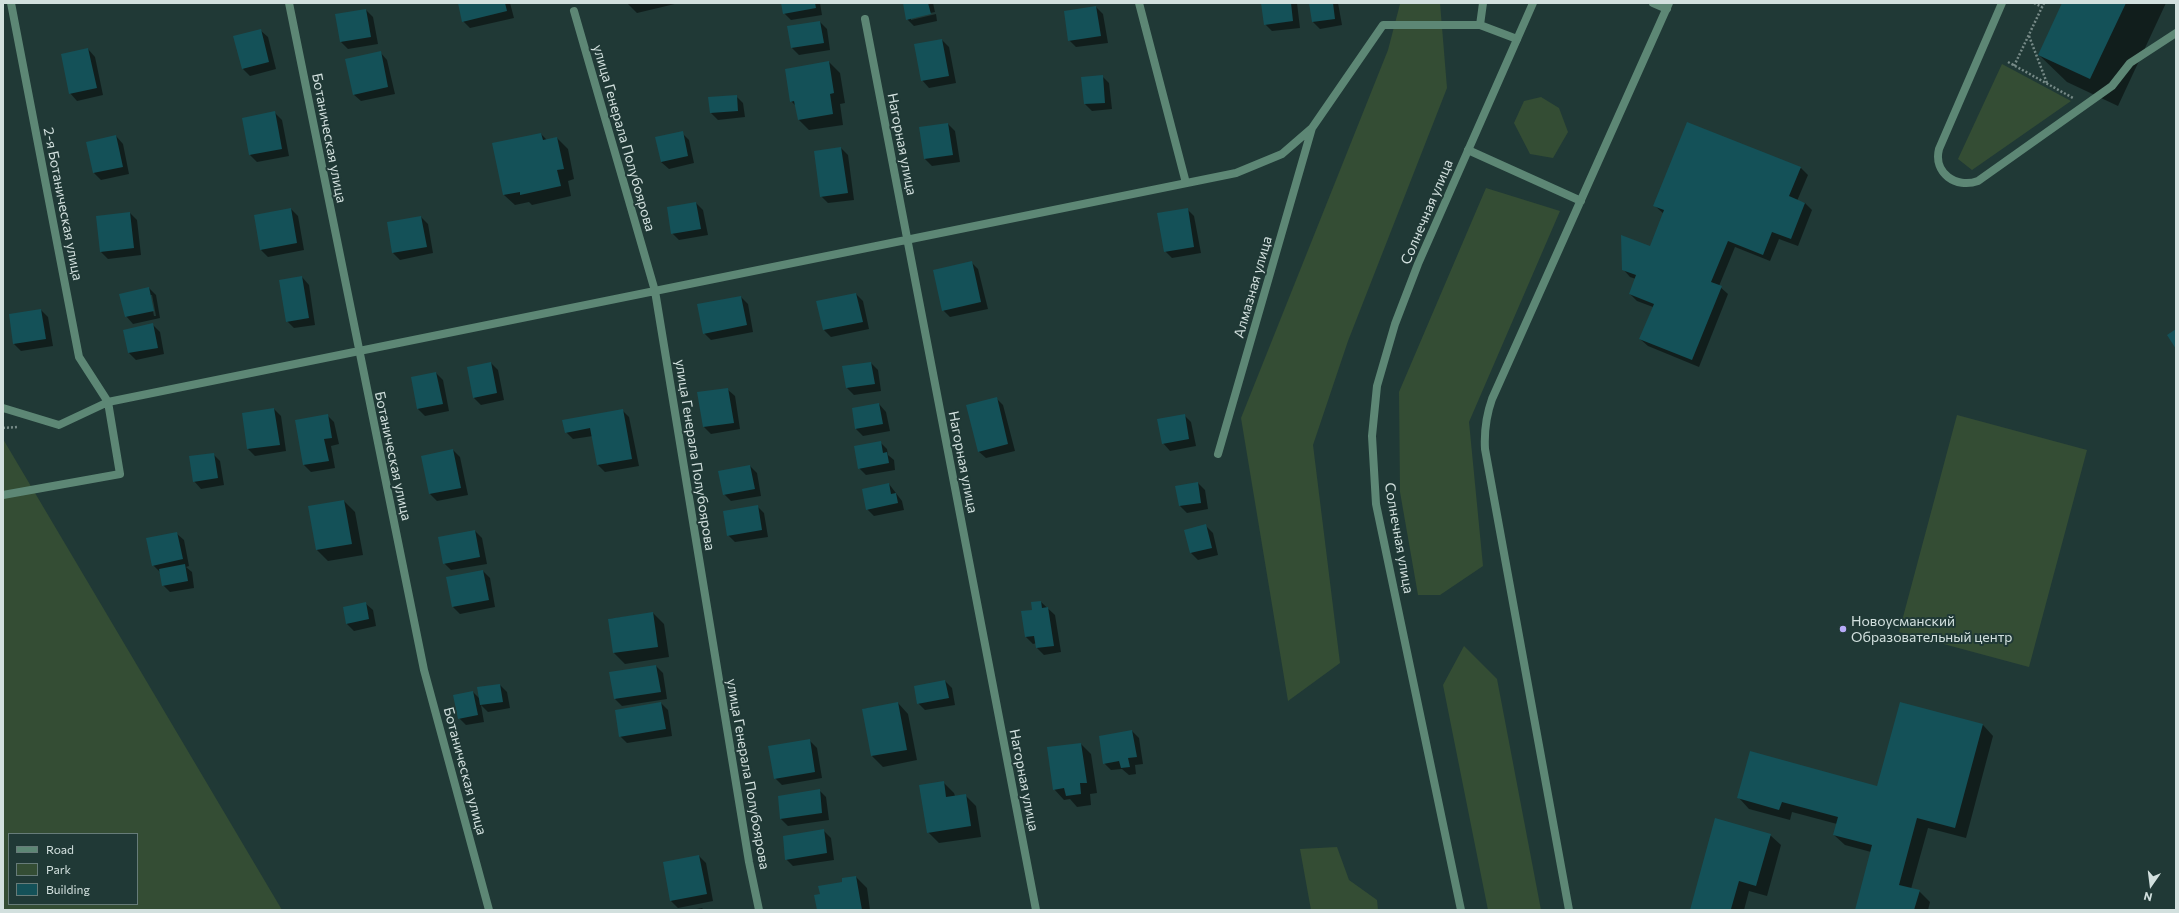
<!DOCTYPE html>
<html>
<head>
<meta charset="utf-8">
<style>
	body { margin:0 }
	#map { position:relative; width:2179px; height:913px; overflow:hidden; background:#203936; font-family:Commissioner,sans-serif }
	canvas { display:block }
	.frame { position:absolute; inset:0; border:4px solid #d2e0de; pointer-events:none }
	.legend { position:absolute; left:8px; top:833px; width:130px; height:72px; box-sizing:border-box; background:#203936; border:1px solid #677c79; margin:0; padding:5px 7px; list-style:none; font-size:12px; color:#d2e0de }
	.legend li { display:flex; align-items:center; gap:8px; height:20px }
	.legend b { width:20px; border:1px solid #677c79 }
	.north { position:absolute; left:2131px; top:865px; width:40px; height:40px; -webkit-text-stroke:3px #203936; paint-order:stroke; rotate:194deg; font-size:11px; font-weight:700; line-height:16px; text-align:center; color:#d2e0de }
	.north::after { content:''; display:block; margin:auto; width:14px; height:18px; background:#d2e0de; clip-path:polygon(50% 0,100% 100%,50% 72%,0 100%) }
</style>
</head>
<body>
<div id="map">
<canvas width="2179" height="913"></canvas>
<div class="frame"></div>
<ul class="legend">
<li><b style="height:5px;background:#5d8775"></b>Road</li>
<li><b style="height:11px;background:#344d34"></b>Park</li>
<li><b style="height:11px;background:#145158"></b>Building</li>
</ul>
<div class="north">N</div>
</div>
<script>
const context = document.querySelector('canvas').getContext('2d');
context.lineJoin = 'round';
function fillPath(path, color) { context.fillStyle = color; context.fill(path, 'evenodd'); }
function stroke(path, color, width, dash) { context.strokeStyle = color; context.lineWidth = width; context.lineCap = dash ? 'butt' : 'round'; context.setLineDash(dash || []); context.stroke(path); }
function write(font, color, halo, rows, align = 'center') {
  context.font = font + ' Commissioner,sans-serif'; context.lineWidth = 4; context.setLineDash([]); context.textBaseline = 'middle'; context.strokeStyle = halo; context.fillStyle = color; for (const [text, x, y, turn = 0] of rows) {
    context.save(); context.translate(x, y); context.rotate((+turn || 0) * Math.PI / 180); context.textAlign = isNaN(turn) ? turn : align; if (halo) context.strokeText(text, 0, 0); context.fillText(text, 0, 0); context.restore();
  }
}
fillPath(new Path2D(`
	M1440,3L1447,88L1348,341L1313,445L1340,663L1288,701L1241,418L1388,50L1400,4Z
	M2002,64L2071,101L1972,170L1958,159Z
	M1541,97L1559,108L1568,132L1553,158L1530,154L1514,123L1524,101Z
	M1486,188L1560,211L1469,422L1483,566L1440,595H1418L1400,492L1399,392Z
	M1957,415L2087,450L2029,667L1899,632Z
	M3,439L282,910H3ZM9,834H137V904H9Z
	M1464,646L1497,679L1541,910H1488L1443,685Z
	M1337,847L1349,880L1377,900L1378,910H1311L1300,849Z`), '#344d34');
fillPath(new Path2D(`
	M459,3H510L514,18L470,28L463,21Z
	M627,3H679L637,13Z
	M782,3H820L822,15L791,20L784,13Z
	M904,3H933L935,12L911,17V20L936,14L937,21L914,26L907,19Z
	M1262,3H1297L1300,28L1272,31L1265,24Z
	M1310,3H1338L1342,25L1320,29L1313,22Z
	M2064,3H2166L2118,106L2067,82L2039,55Z
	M1096,7L1103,14L1108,43L1076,47L1069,40Z
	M366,10L373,17L378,44L348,49L341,42Z
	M820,22L827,29L830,50L799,55L792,48L788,27Z
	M260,30L268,37L276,69L250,76L243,69Z
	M942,40L949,47L956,83L929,88L922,80Z
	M88,49L95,57L103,95L77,101L70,93Z
	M380,52L387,60L395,94L361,101L353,94Z
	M829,62L840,73L845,103L840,104L843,125L809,130L799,120L796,106L791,101Z
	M1102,76L1109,83L1112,109L1092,111L1085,104Z
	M736,96L743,103L745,117L718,120L711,113Z
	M275,113L282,120L289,156L257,162L250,155Z
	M948,124L955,131L960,162L932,166L925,159L920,128Z
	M682,133L689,140L694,163L669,169L661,162Z
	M541,134L547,140L557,138L568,149L574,179L568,181L571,196L532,205L529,202L515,205L504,195Z
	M116,136L123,144L129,174L101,180L94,173Z
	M841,148L848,155L854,200L828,203L821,196Z
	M1801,168L1808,175L1797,201L1805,203L1812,210L1798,246L1779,239L1770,261L1735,247L1719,286L1728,294L1699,367L1648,346L1640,339L1653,307L1637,301L1630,294L1636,279L1630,277L1623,269L1650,248L1664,214L1655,206Z
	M696,203L703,210L708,235L679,240L672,233Z
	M291,209L298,216L304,250L268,257L261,250Z
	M1187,209L1194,216L1201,253L1172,258L1165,251Z
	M130,213L137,220L141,255L108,259L101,252Z
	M421,217L428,224L433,253L400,260L393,253Z
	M971,262L978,269L988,309L950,317L943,310Z
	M302,277L309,285L315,325L294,328L287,321Z
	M149,288L156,295L160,318L133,324L126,316ZM150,295H152L156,316H154Z
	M856,294L863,301L869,329L831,337L824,330Z
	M741,297L748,304L753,332L711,340L704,333Z
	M41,310L48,317L53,346L21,351L14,344Z
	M153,325L160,332L164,354L136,360L129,353L124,331Z
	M491,363L498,370L504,400L481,405L474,398Z
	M871,363L878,370L881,391L854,395L847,388Z
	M436,373L443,380L449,411L425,416L418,409Z
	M727,389L735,396L740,429L711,434L704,427L698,393Z
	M996,398L1003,405L1015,451L986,458L978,451Z
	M879,404L886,412L890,431L863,436L856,429L853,409Z
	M274,409L281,416L286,451L255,456L248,449Z
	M622,410L629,417L639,466L605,472L598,465L593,436L573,439L566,432Z
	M327,415L334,422L339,444L331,446L335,468L311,472L304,465L296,421Z
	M1184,415L1191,422L1196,446L1170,451L1163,443Z
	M880,442L887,449L888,455L894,460L895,470L866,475L859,468Z
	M453,450L460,457L468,495L437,501L430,494Z
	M213,454L220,461L224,485L201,489L194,481Z
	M750,466L757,473L761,496L731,501L724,494Z
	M1198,483L1205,490L1208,509L1187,513L1180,506L1176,487Z
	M889,484L902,501L904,510L874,516L867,509Z
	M344,501L355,512L363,555L328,561L317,550L310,507Z
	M757,506L764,513L768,537L735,542L728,535Z
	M1206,526L1213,533L1218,555L1198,560L1191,553Z
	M475,531L482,538L487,564L451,570L444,563Z
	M176,533L184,540L189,566L186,567L192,572L194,588L170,592L163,585L160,572L153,565Z
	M483,571L490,578L495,607L460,614L453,607Z
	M1041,602L1055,615L1061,652L1044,655L1037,648V643L1033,644L1026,637L1033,610Z
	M365,603L373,610L376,626L354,631L347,624L344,608Z
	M653,613L664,624L669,657L625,664L614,653L609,619Z
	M656,666L663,673L667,699L622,706L615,699Z
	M945,681L952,688L955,705L925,710L918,703Z
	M500,685L507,692L510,708L488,712L481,705L484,722L466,725L459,718L473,692L480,699Z
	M661,703L668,710L672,736L627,743L620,736Z
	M898,703L908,714L917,760L883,767L872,756L863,709Z
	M1901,703L1983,725L1993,736L1966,838L1928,828L1911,889L1919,891L1930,902L1928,910H1856L1871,852L1845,845L1834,835L1837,824L1792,812L1790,820L1749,809L1739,798L1878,787Z
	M1132,731L1139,738L1143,764L1135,765L1136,774L1129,775L1122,769L1111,770L1104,763Z
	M809,740L817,748L822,778L782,785L775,778Z
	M1081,744L1091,754L1097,793L1090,794L1091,805L1077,807L1070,799L1064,800L1054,789Z
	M943,782L954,793L955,796L965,795L976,806L981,837L939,843L928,832Z
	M819,790L826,797L829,820L788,826L781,819L779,797Z
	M824,831L831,838L834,860L793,866L786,859Z
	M1770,835L1781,845L1767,896L1749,891L1744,910H1691Z
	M699,856L706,863L713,901L678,908L671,901Z
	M856,877L867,888L870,910H818L821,895Z
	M702,908L704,910H691Z`), '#0007');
fillPath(new Path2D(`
	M458,3H505L507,11L462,22Z
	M781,3H815L816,8L783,14Z
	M903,3H928L931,14L906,20Z
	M1261,3H1291L1293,21L1264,25Z
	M1309,3H1333L1335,19L1312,22Z
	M2062,3H2126L2090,79L2038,55Z
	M1096,6L1101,36L1068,41L1064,11Z
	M366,9L371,37L340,42L335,14Z
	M820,21L824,43L791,48L787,26Z
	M261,29L269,62L242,69L233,36Z
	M942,39L949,76L921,81L914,44Z
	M88,48L97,88L69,94L61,54Z
	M381,51L388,87L353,95L345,59Z
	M829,61L834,93L830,94L833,114L798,120L794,101L790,102L785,69Z
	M1103,75L1105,103L1084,104L1081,77Z
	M737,95L738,111L710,113L708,97Z
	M275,111L282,149L249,155L242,118Z
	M1687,122L1801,167L1789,196L1805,203L1791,239L1772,232L1763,255L1728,241L1711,282L1722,286L1692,360L1639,339L1654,304L1629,294L1636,275L1622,270L1621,235L1650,246L1664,210L1653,206Z
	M948,123L953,155L924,159L919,127Z
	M683,131L688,156L661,162L655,137Z
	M541,133L543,140L557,137L564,169L557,170L561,186L520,195V192L503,195L492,143Z
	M116,135L123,167L93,173L86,142Z
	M841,147L848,193L820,197L814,151Z
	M696,202L701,229L671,234L667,207Z
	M291,208L297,243L260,250L254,215Z
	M1188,208L1194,247L1164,252L1157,213Z
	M130,212L134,248L100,252L96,216Z
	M421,216L427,247L392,253L387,222Z
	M972,261L981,302L942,311L933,270Z
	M302,276L309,318L286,322L279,280Z
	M149,287L154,311L125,317L119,294Z
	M856,293L863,322L823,330L816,301Z
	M741,296L747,325L703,334L697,304Z
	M41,309L46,339L13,344L9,314Z
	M153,323L158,348L128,353L123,330Z
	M2176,329V349L2167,335Z
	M491,362L497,393L473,398L467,367Z
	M871,362L875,384L846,388L842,366Z
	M436,372L443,404L417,409L411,377Z
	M728,388L734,423L703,427L697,392Z
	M997,397L1008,444L978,452L966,405Z
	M879,403L883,424L855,429L852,408Z
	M274,408L280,445L247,449L242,413Z
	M623,409L632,459L597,465L590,428L565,433L562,420Z
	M328,414L332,438L324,439L329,461L303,465L295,420Z
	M1185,414L1189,439L1162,444L1157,419Z
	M881,441L883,453L887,452L889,463L858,469L854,446Z
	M453,449L461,488L429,494L421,456Z
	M214,453L218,478L193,482L189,456Z
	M750,465L755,489L723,495L718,471Z
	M1198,482L1201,503L1179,506L1175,486Z
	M889,483L891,494L896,493L898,503L866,510L862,489Z
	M344,500L352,544L316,550L308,506Z
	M758,505L762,530L727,536L723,511Z
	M1206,524L1212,548L1190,553L1184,530Z
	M475,530L480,557L443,564L438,537Z
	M177,532L183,559L152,566L146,538Z
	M185,564L188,581L162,586L159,569Z
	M483,570L489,600L452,607L446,577Z
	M1041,601L1042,608L1048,607L1054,646L1036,648L1034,636L1025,637L1021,611L1032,610L1031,602Z
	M366,602L369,619L346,624L343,607Z
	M653,612L658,647L613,653L608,619Z
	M656,665L661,692L614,699L609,672Z
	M945,680L949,698L917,704L914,686Z
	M500,684L503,702L480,705L477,687Z
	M473,691L478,715L458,719L453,695Z
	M661,702L666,729L619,737L615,710Z
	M898,702L907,750L871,756L862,709Z
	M1900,702L1983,724L1955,828L1917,818L1899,885L1920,890L1914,910H1855L1872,845L1833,835L1838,817L1782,802L1779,810L1737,798L1750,751L1877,786Z
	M1132,730L1137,757L1128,758L1130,767L1121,768L1119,761L1103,764L1099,736Z
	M810,739L815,772L774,779L768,746Z
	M1081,743L1087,783H1080L1081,794L1066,796L1064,788L1053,790L1047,747Z
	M944,781L946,797L966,794L971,826L927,833L919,785Z
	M820,789L822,813L780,819L778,796Z
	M1715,818L1771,834L1756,886L1739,881L1731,909L1735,910H1690Z
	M824,829L827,853L785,860L783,836Z
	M699,855L707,894L670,901L663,862Z
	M856,876L862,910H817L814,895L820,894L818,886L842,882V878Z`), '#145158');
stroke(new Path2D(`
	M2034,3L2042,7
	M2029,36L2047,83
	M2008,62L2073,98
	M2014,66L2044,3
	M3,428L18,427`), '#768a87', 2.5, [2, 2]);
stroke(new Path2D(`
	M1653,3L1667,9
	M2002,3L1939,149C1933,173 1956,189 1978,181L2112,86L2130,63L2176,33
	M1468,150L1581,201
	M1569,910L1485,449C1484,431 1486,416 1492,399L1669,3`), '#5d8775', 8);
stroke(new Path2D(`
	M289,3L424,670L489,910
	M1139,3L1186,183
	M1483,3L1480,25L1517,39
	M574,11L655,291L749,862L759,910
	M865,19L1036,910
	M3,408L59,425L108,402L79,357L11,3
	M1218,454L1312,128
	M3,495L120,474L108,402L1236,173L1282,154L1312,128L1383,25H1480`), '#5d8775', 8);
stroke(new Path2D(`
	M1461,910L1376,504L1372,436L1377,386L1395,324L1418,264L1533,3`), '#5d8775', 8);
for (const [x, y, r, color] of [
	[1843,629,4,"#b7abf8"]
]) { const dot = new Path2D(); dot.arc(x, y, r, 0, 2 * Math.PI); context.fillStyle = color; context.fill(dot); stroke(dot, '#203936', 1.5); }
write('14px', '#d2e0de', '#203936', [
	["Ботаническая улица",329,138,79],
	["улица Генерала Полубоярова",624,138,74],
	["Нагорная улица",902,144,79],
	["2-я Ботаническая улица",63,204,79],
	["Солнечная улица",1427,212,-67],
	["Алмазная улица",1253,287,-74],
	["улица Генерала Полубоярова",695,455,81],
	["Ботаническая улица",393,456,78],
	["Нагорная улица",963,462,79],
	["Солнечная улица",1399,538,80],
	["Ботаническая улица",465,771,75],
	["улица Генерала Полубоярова",748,774,80],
	["Нагорная улица",1024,780,79]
]);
write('14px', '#d2e0de', '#203936', [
	["Новоусманский",1851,621],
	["Образовательный центр",1851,637]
], 'left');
</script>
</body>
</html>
